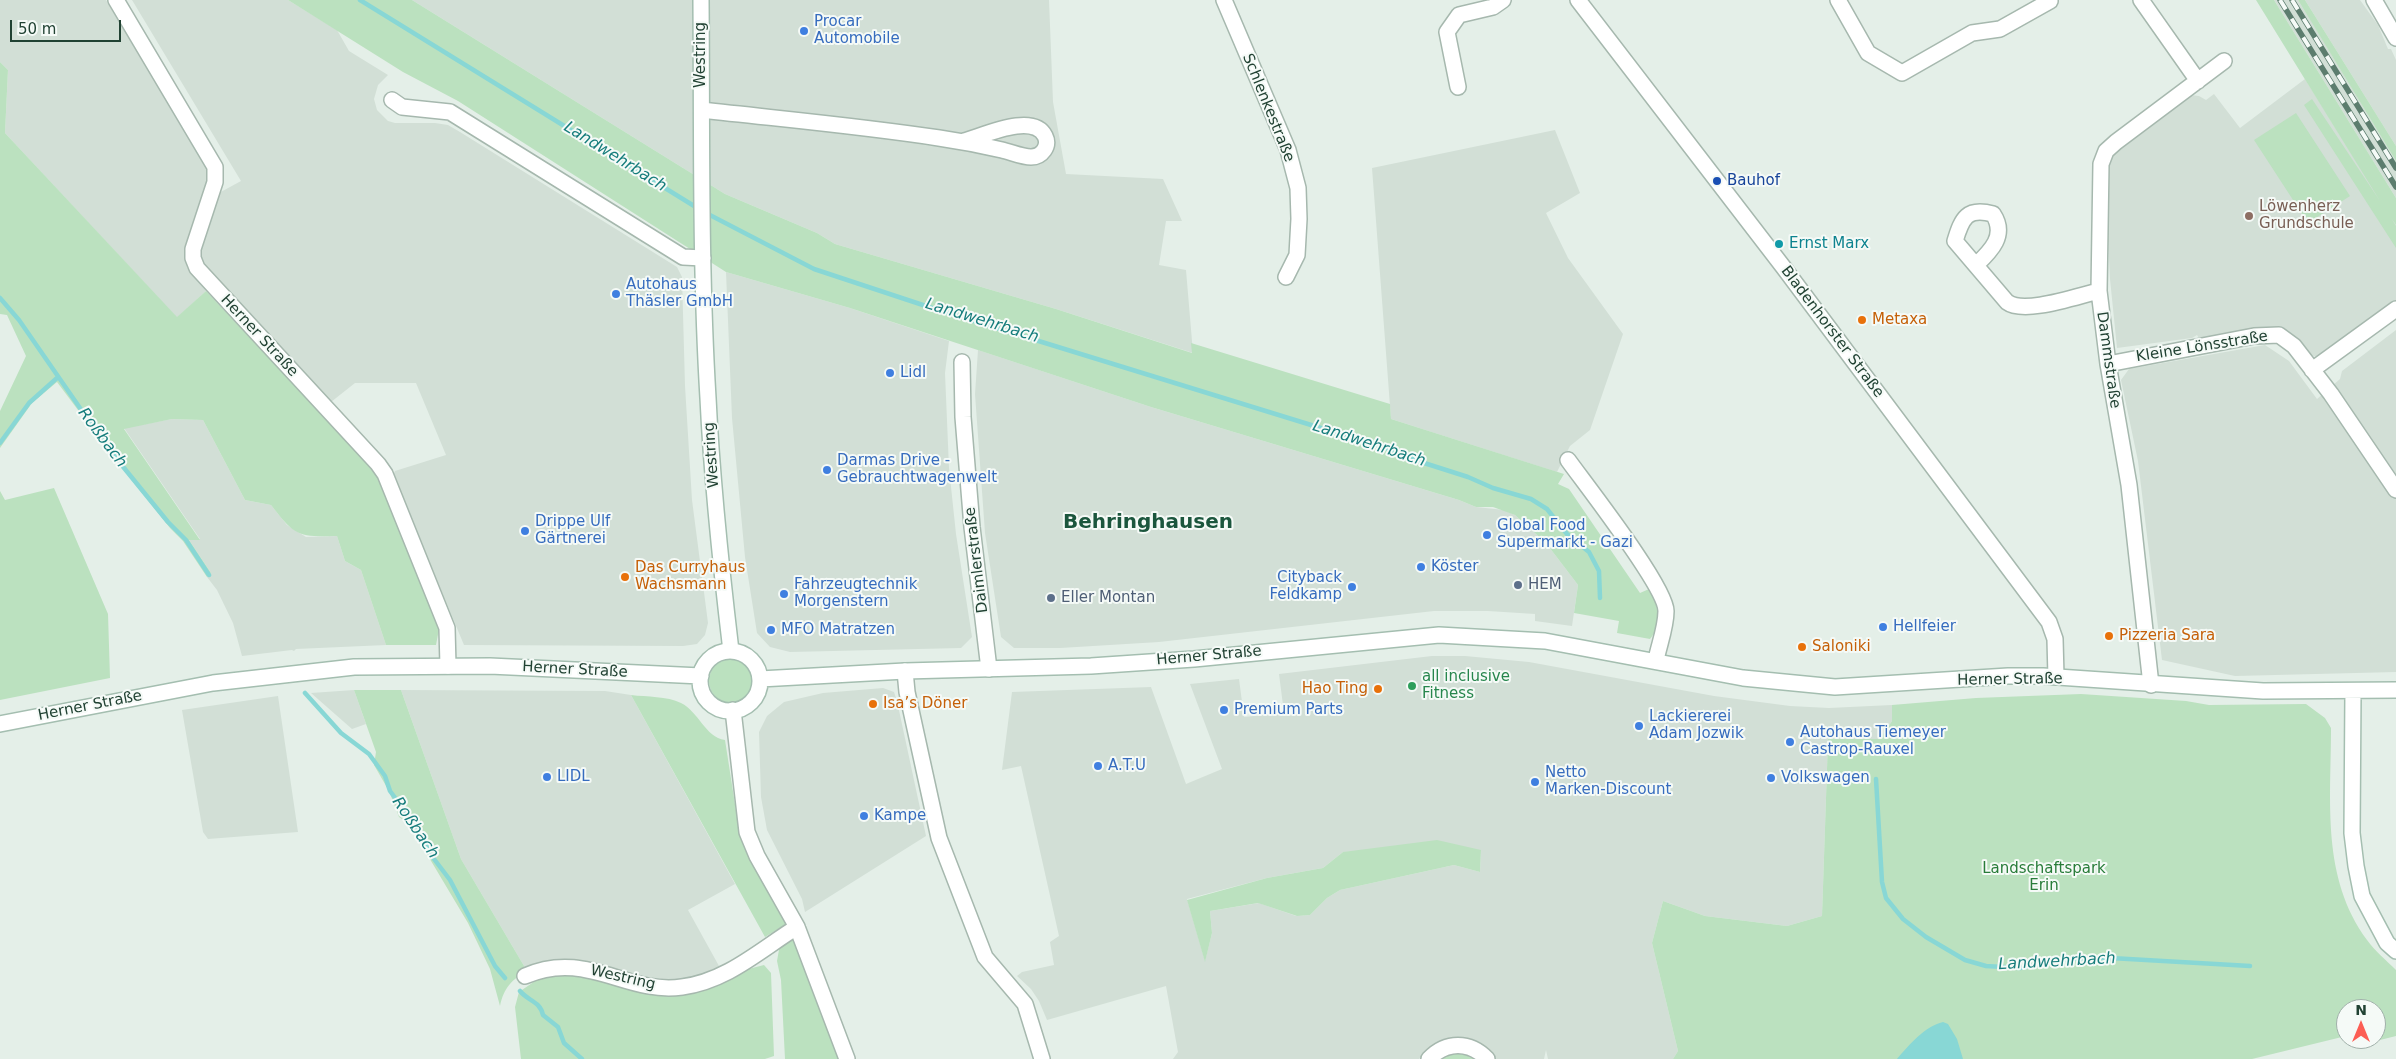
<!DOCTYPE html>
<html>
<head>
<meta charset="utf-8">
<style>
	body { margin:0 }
	#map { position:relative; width:2396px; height:1059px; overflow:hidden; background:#e4efe8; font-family:"DejaVu Sans",sans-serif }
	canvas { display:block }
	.north { position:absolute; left:2336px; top:999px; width:50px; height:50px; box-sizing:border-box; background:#f5faf7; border:1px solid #a0b0a9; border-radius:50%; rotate:0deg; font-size:14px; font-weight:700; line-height:20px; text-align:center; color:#214233 }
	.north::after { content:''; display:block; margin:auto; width:18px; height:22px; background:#fc5e54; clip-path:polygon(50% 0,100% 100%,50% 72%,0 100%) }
	.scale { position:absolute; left:10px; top:20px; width:111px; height:22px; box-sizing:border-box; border:2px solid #214233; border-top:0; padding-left:6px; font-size:15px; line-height:18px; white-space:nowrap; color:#214233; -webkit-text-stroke:4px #f5faf7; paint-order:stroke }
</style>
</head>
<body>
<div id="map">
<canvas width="2396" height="1059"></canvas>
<div class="north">N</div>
<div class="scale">50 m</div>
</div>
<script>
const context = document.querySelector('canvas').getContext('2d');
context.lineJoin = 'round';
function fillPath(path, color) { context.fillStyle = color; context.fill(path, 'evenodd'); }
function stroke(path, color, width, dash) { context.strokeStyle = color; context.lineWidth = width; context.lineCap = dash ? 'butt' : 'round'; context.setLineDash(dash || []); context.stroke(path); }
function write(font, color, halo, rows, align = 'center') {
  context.font = font + ' "DejaVu Sans",sans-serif'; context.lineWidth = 4; context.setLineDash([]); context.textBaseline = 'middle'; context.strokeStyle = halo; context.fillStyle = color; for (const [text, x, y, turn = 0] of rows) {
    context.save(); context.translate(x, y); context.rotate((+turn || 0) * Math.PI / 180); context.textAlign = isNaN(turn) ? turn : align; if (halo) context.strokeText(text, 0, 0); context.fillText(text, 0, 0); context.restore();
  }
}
fillPath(new Path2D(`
	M0,0H106L209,172L208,181L185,247L187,267L206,291L177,318L5,133L8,70L0,62Z
	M132,0H288L337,30L349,51L388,75L378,85L374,99L377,110L388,121L395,123H435L448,125L460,132L677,267L682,277L685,386L692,500L708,623L705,635L697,644L683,646L464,645L393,475L395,471L446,455L416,383H355L331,402L204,266L200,250L219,193L241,181Z
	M412,0H1049L1053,102L1066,174L1163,179L1182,221H1166L1159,265L1186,270L1193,353L1056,309L835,244L817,233L725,194Z
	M2274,0H2298L2310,19L2396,161V198Z
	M2305,0H2360L2378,25L2388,49H2391L2396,60V146Z
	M2305,79L2396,225V302L2318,357L2309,355L2290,336L2201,341L2197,335L2192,338L2117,348L2110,279L2106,198L2108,165L2113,156L2118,149L2191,95L2199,96L2206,100L2214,94L2240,128Z
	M1555,130L1580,193L1546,213L1568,258L1623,334L1590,430L1570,446L1557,472L1391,419L1372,168Z
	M726,272L850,308L949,341L945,373L949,468L956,534L972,637L961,648L790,652L770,647L757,633L745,557L732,418Z
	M2396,330V672L2235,676L2162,660L2138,461L2121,380L2129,369L2265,345L2289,361L2317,399L2340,379L2342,371Z
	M978,350L1151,407L1459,500L1476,507L1504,510L1515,515L1546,543L1578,585L1572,626L1535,621V614L1488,611H1434L1159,642L1060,648H1014L1001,637L985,533L975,394Z
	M172,419L203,420L245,500L271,505L287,525L306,537L337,536L345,561L361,570L386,645L296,649L294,651L292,650L242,656L233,623L217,590L207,577L211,573L189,540L200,539L124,428Z
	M1432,656H1465L1529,662L1714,696L1790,706L1829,708L1892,705V721L1880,740L1828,739L1822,916L1787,926L1705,916L1663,901L1652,943L1678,1051L1673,1059H1548L1546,1050L1544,1059H1495L1492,1054L1461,1038L1443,1041L1434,1044L1419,1059H1173L1178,1052L1166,986L1047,1020L1039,1001L1031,989L1017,976L1022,972L1054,965L1050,942L1059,936L1021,766L1002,770L1012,692L1151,687L1186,784L1222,769L1190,684L1239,679L1244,717L1284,713L1279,674ZM1481,850L1480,872L1454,865L1340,890L1327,898L1310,915L1296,916L1259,903L1210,911L1212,933L1205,961L1187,899L1267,878L1323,868L1343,852Z
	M883,688L894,692L897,701L926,836L805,912L802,899L767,830L761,797L759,732L767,716L784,702L823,693Z
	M354,690L366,724L352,729L311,693Z
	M401,690L605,691L631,695L735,884L688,910L719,966L696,977L678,981L657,980L614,969L560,960L539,962L527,971L461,859Z
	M278,696L298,832L208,839L203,832L182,710Z`), '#d2dfd6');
fillPath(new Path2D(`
	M288,0H412L725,194L817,233L835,244L1056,309L1192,353L1191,343L1390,404L1391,419L1564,474L1558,484L1569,489L1640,593L1649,589C1658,604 1663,624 1650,639L1617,633L1619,621L1574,613L1578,585L1546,543L1515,515L1493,507H1476L1459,500L1151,407L850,308L726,272L458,101L403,72Z
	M2256,0H2274L2396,198V225L2391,218L2396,226V248L2304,105L2312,99L2380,201Z
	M2298,0H2305L2396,146V161Z
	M0,62L8,70L5,133L177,317L206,291L372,468L377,476L437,622L439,629L436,645H386L361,570L345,561L337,536C298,537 295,536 271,505L245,500L203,420L172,419L124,429L200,540H189L211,573L207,577L183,541L170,528L114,458L57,382L32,403L0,448V411L26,356L7,315L0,314Z
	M2296,113L2350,196L2308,223L2254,140Z
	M54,488L108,614L110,678L0,700V491L5,500Z
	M709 681a22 22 0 1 1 44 0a22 22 0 1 1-44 0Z
	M354,690H401L461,859L527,971C511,980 504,988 500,1006L490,969L468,923L409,824L399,817L389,791L374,765L376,752Z
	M2081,694L2186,701L2209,705L2306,704L2325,718L2331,728C2331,802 2321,877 2367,940C2375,951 2386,960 2396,970V1036L2372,1042L2371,1039H2376V1009H2346V1036L2252,1059H1673L1678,1051L1652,943L1663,901L1705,916L1787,926L1822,916L1828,739H1880L1892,721V705L1976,698Z
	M631,695C647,697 667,696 681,703C699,712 705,737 725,740L739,830L747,854L786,924L765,937Z
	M1437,840L1481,850L1480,872L1454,865L1340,890L1327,898L1310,915L1297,916L1258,903L1210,911L1212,933L1205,962L1187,900L1267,878L1323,868L1343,852Z
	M792,936L795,941L839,1059H785L781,980L777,961L780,944Z
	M764,965L771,973L774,1056L765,1059H521L515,1007L519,992L544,975L559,973L616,983L655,993Z
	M1453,1053L1468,1055L1475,1059H1439Z`), '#bbe1bf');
fillPath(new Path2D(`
	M1943,1022L1948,1024L1957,1039L1963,1059H1897C1909,1045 1925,1026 1943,1022Z`), '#88d7d5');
stroke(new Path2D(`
	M360,0L699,209
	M706,213L814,269L938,310L1402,453L1421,462L1468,477L1493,488L1531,499L1547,509L1567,534L1589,552L1599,571L1600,598
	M0,298L19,320L107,447L168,522L186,540L209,575
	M0,443L29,403L57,378
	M305,693L341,733L369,754L385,776L390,791L417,827L431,855L450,880L495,966L505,978
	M1876,779L1882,882L1886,898L1903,919L1926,937L1965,960L1986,966L2020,968L2068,959L2111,958L2250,966
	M520,991C528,1001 540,1001 543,1015L558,1027L564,1043L582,1059`), '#88d7d5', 4.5);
const minor = new Path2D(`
	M116,0L215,167V182L193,249V258L197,268L378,464L385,474L447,628L448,666
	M1224,0L1288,150L1298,188L1299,219L1297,255L1286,277
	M1578,0L1784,268L2049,622L2055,639L2056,677
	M1838,0L1868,53L1902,73L1972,33L2000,29L2050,1
	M2141,0L2198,81
	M2374,0L2396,38
	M1458,87L1447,32L1459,15L1493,7L1503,0
	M392,100L402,107L450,112L683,257L703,258
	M702,110C781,119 860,126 939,138C960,141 981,145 1002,150C1011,152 1022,157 1031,157C1042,157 1050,146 1045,136C1033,112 983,136 964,141
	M1976,265C1991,251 2007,235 1993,214C1967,207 1962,218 1955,241L2007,302C2024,315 2077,296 2099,291
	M962,362L963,417L972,527L989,669
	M2108,364L2254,336L2279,335L2294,346L2331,394L2396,490
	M2312,370L2396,309
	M1568,460C1586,485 1666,587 1666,611C1666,627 1659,645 1656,660
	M905,671L907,692L939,838L985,957L1025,1004L1042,1059
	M2151,685L2129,485L2108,364L2099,291L2101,164L2106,151L2116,142L2224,61
	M733,710L747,832L757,856L797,927L847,1059
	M525,976C586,949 626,995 682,987C727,981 760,950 797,927
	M1429,1059C1446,1041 1470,1041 1487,1059`);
const secondary = new Path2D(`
	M701,0C702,133 700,266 708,398C712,483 721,567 731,651
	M700 681a30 30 0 1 1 60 0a30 30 0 1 1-60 0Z
	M760,679L905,671L1091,666L1194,659L1439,635L1545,641L1743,678L1835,687L2008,676H2043L2263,691L2396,690
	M2353,691L2352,833L2356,866L2362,896L2387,943L2396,951
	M0,724L213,683L354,667L490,666L701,676`);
stroke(minor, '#a6b8ae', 18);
stroke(secondary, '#a4beb0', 18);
stroke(minor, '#fff', 15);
stroke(secondary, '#fff', 15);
const rail = new Path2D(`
	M2280,0L2396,187
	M2292,0L2396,168`);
stroke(rail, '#5c7d6e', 5.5);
stroke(rail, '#f5faf7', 4, [11]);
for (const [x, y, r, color] of [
	[804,31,5,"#3f7fe0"],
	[1717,181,5,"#1a4fb4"],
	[2249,216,5,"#8d6e63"],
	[1779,244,5,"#0f9aa8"],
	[616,294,5,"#3f7fe0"],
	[1862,320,5,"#e8710a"],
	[890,373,5,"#3f7fe0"],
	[827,470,5,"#3f7fe0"],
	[525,531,5,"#3f7fe0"],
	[1487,535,5,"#3f7fe0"],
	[1421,567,5,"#3f7fe0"],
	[625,577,5,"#e8710a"],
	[1518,585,5,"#5c6f8a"],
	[1352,587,5,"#3f7fe0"],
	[784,594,5,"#3f7fe0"],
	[1051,598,5,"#5c6f8a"],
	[1883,627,5,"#3f7fe0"],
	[771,630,5,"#3f7fe0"],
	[2109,636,5,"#e8710a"],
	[1802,647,5,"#e8710a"],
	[1412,686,5,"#2e9e5b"],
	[1378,689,5,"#e8710a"],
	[873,704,5,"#e8710a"],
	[1224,710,5,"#3f7fe0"],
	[1639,726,5,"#3f7fe0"],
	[1790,742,5,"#3f7fe0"],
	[1098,766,5,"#3f7fe0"],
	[547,777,5,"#3f7fe0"],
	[1771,778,5,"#3f7fe0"],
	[1535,782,5,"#3f7fe0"],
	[864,816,5,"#3f7fe0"]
]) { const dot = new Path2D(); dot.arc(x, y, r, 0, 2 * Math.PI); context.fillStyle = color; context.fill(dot); stroke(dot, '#f5faf7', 2); }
write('15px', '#366cbe', '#f5faf7', [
	["Procar",814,22],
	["Automobile",814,39],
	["Autohaus",626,285],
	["Thäsler GmbH",626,302],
	["Lidl",900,373],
	["Darmas Drive -",837,461],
	["Gebrauchtwagenwelt",837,478],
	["Drippe Ulf",535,522],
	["Gärtnerei",535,539],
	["Global Food",1497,526],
	["Supermarkt - Gazi",1497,543],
	["Köster",1431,567],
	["Cityback",1342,578,"right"],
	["Feldkamp",1342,595,"right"],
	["Fahrzeugtechnik",794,585],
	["Morgenstern",794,602],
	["Hellfeier",1893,627],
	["MFO Matratzen",781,630],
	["Premium Parts",1234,710],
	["Lackiererei",1649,717],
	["Adam Jozwik",1649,734],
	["Autohaus Tiemeyer",1800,733],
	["Castrop-Rauxel",1800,750],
	["A.T.U",1108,766],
	["Netto",1545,773],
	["Marken-Discount",1545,790],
	["LIDL",557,777],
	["Volkswagen",1781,778],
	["Kampe",874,816]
], 'left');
write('15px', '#214233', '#f5faf7', [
	["Westring",701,55,-90],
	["Schlenkestraße",1268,108,68],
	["Bladenhorster Straße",1832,332,53],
	["Herner Straße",259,336,47],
	["Kleine Lönsstraße",2202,347,-9],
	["Dammstraße",2108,360,82],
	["Westring",712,455,-94],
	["Daimlerstraße",977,560,-97],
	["Herner Straße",1209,656,-5],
	["Herner Straße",575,670,3],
	["Herner Straße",2010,680,-1],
	["Herner Straße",90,706,-11],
	["Westring",623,978,13]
]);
write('15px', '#164399', '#f5faf7', [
	["Bauhof",1727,181]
], 'left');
write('15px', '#785e54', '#f5faf7', [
	["Löwenherz",2259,207],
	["Grundschule",2259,224]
], 'left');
write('15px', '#0d838f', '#f5faf7', [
	["Ernst Marx",1789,244]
], 'left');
write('15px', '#c56008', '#f5faf7', [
	["Metaxa",1872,320],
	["Das Curryhaus",635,568],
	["Wachsmann",635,585],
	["Pizzeria Sara",2119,636],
	["Saloniki",1812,647],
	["Hao Ting",1368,689,"right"],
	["Isa’s Döner",883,704]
], 'left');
write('15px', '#4e5e75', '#f5faf7', [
	["HEM",1528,585],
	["Eller Montan",1061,598]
], 'left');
write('15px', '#27864d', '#f5faf7', [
	["all inclusive",1422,677],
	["Fitness",1422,694]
], 'left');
write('15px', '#287c39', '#f5faf7', [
	["Landschaftspark",2044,869],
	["Erin",2044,886]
]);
write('italic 16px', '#167d7c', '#f5faf7', [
	["Landwehrbach",615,157,32],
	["Landwehrbach",982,321,17],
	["Roßbach",102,438,53],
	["Landwehrbach",1369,444,18],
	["Roßbach",415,828,56],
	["Landwehrbach",2057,962,-3]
]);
write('bold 20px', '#1b563d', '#f5faf7', [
	["Behringhausen",1148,523]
]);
</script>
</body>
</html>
